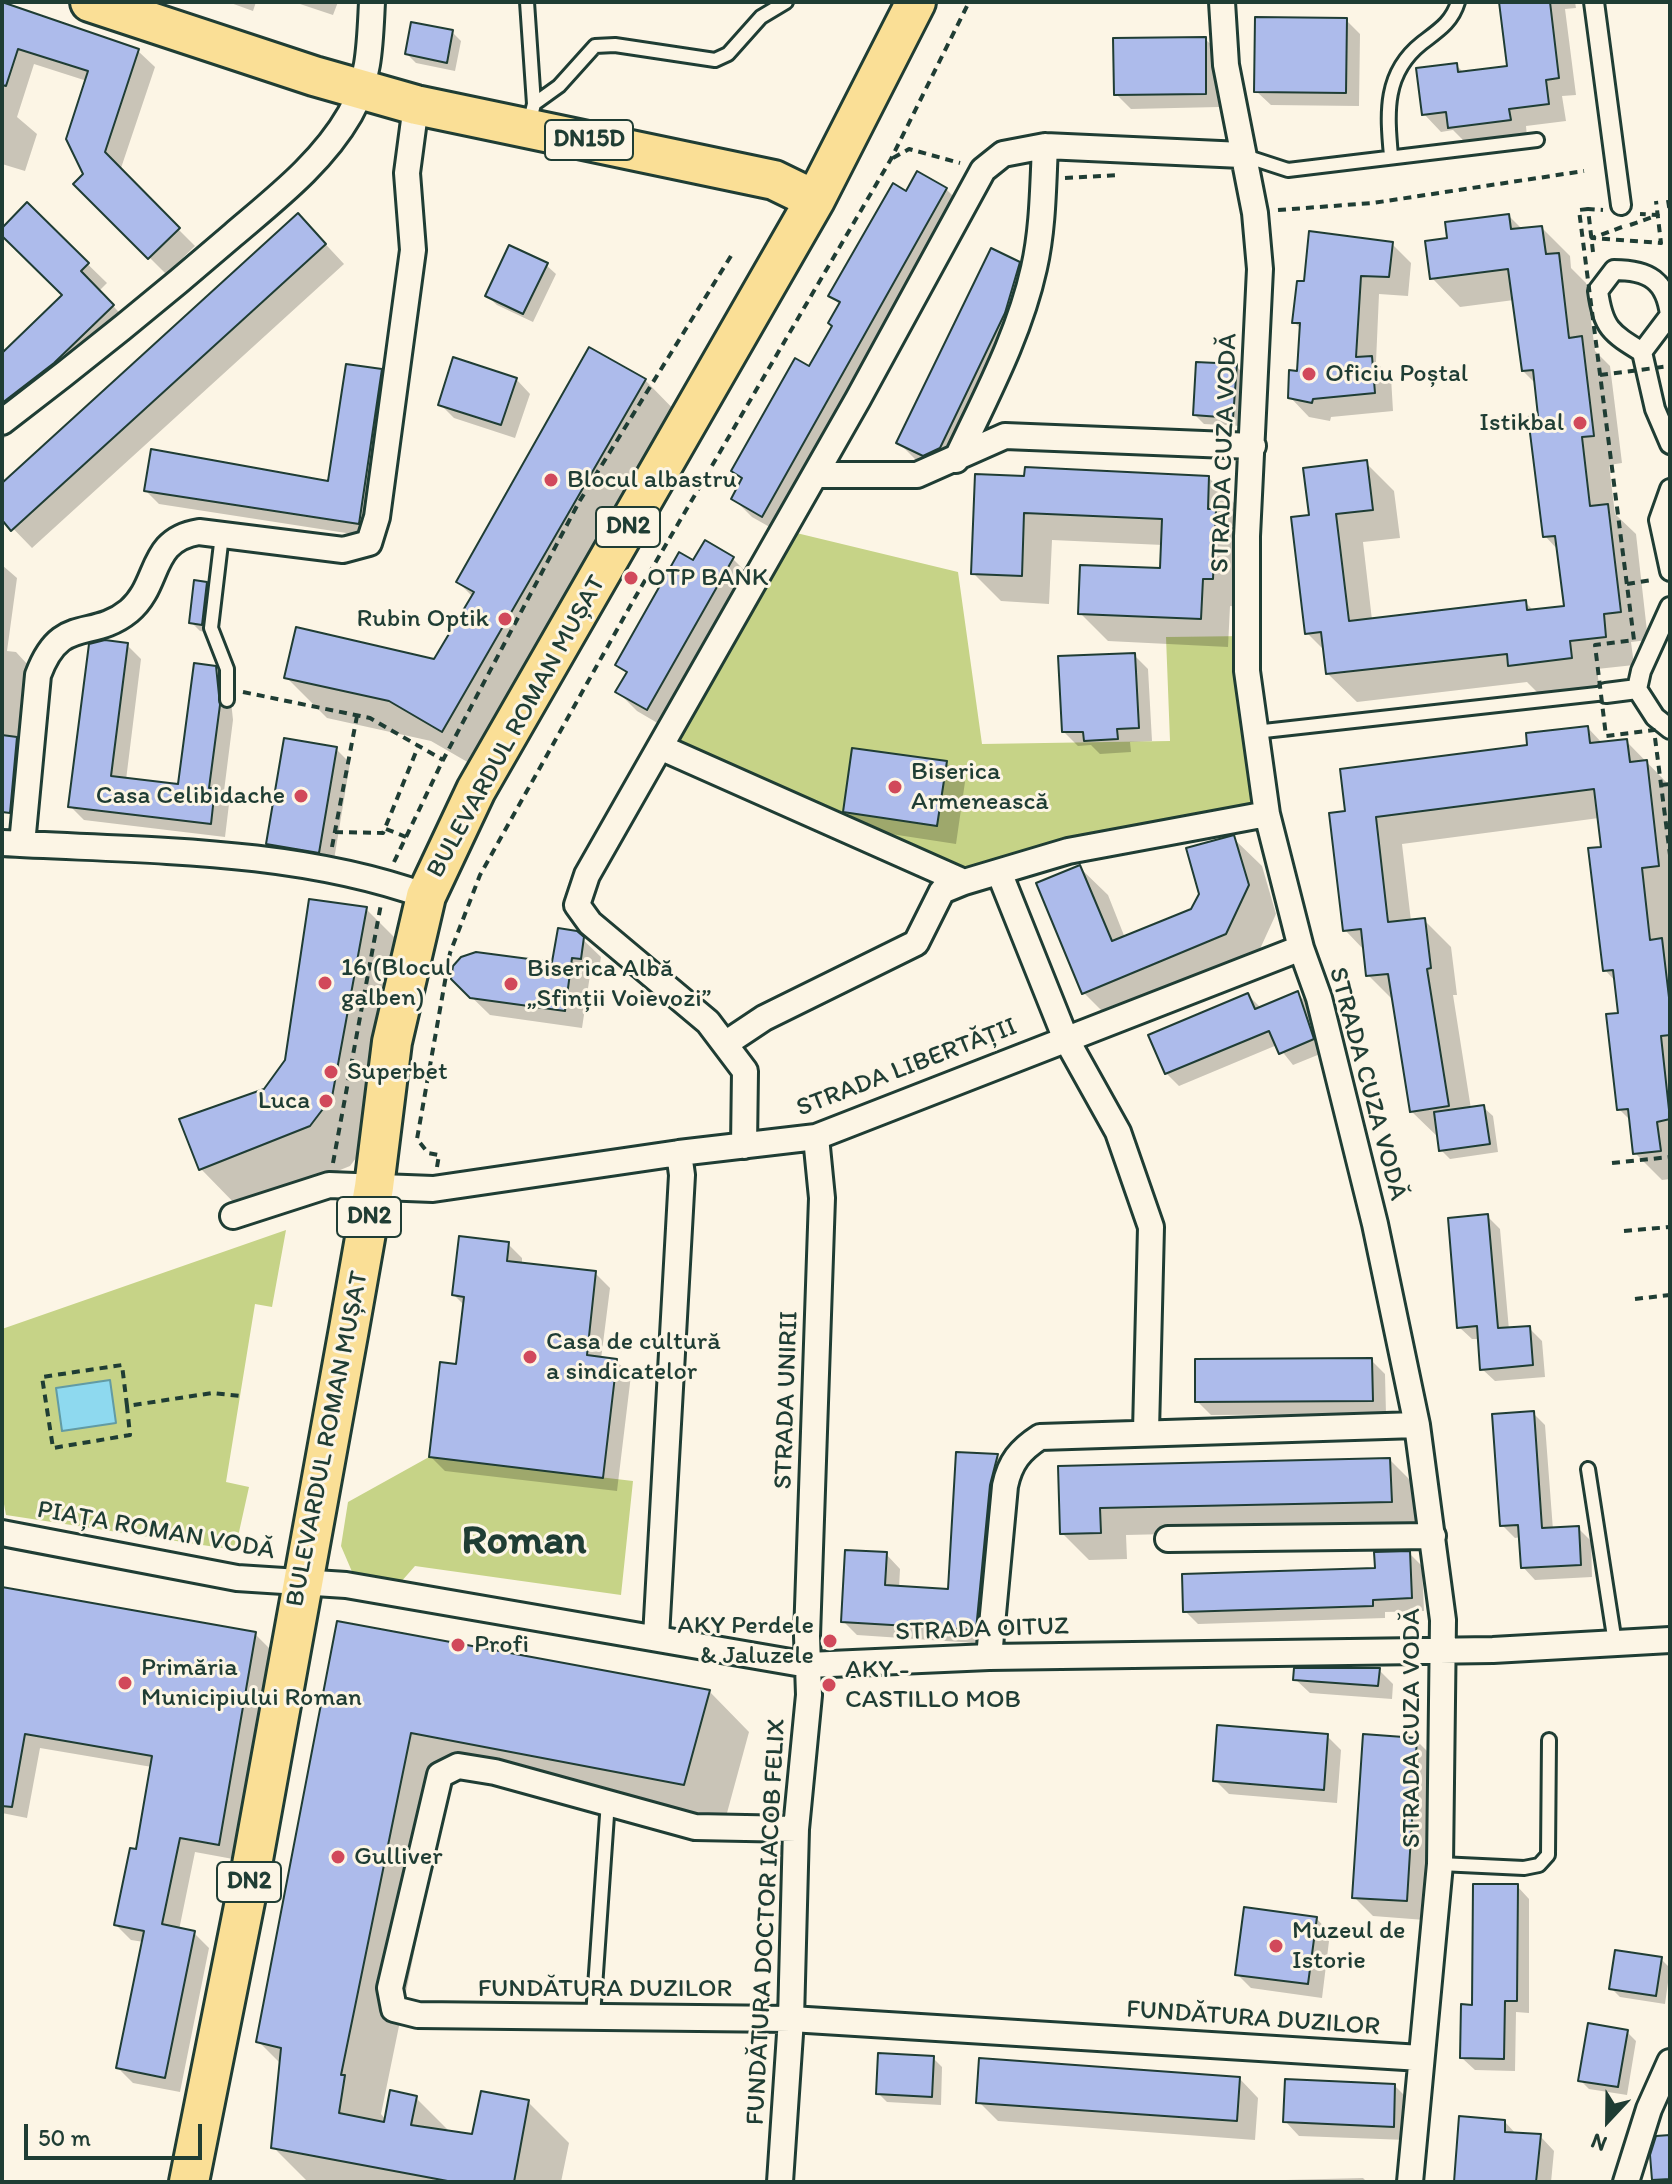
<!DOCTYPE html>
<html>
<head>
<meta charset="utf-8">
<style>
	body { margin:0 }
	#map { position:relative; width:1672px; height:2184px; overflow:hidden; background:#fcf5e5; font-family:Itim,sans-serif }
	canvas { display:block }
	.frame { position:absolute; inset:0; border:4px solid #1f3d34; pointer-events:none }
	.north { position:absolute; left:1568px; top:2080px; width:80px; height:80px; -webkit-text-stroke:6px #fcf5e5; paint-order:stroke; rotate:202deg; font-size:22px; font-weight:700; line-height:32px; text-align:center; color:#1f3d34 }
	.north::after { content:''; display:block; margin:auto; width:28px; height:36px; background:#1f3d34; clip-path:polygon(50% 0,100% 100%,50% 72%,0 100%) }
	.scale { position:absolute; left:24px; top:2124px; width:178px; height:36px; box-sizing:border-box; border:4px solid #1f3d34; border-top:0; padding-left:10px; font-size:24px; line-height:28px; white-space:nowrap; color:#1f3d34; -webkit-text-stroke:6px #fcf5e5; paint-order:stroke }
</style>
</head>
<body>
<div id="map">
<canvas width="1672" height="2184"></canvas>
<div class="frame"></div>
<div class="north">N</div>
<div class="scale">50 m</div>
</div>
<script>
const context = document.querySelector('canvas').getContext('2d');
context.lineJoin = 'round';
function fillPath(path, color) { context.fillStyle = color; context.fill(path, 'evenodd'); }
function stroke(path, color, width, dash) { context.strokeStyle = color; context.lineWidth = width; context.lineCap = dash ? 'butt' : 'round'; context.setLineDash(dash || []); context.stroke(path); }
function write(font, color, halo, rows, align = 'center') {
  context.font = font + ' Itim,sans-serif'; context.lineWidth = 6; context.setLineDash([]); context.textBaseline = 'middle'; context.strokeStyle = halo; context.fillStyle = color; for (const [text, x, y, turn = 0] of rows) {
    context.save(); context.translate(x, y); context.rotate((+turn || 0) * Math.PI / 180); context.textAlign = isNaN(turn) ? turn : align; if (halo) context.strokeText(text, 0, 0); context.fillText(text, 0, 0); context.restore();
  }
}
fillPath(new Path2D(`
	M784,530L958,572L982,744L1170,741L1166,637L1247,636L1267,814L964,882L660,747Z
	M286,1230L272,1307L255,1304L226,1482L249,1487L235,1550L6,1515L2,1493V1329Z
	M429,1457L633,1481L621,1595L415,1566L400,1583L353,1574L341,1546L348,1502Z`), '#c6d387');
const water = new Path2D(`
	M110,1380L116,1423L62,1431L56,1388Z`);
fillPath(water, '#8ed9ef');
stroke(water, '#629ba4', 2);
fillPath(new Path2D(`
	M228,2H256L253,11Z
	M294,2H338L333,15Z
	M1501,2H1575L1576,8L1565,9L1576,95L1562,96L1566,121L1526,126L1527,137L1467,144L1453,130L1441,132L1424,114L1456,65L1464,73L1509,67Z
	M2,3L138,51L155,67L120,171L195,246L166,274L76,184L85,175L87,81L34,64L17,117L37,134L25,171L2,164Z
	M1346,20L1360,34L1359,106L1271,105L1256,91Z
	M452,32L461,41L455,71L416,63L407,54Z
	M1205,39L1220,53L1219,107L1131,109L1116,94Z
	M946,189L965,208L782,534L752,517L733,498L743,481L733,471L810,369L834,326L841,306L831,296L907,194Z
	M27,205L107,283L99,291L132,326L73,382L2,440V355L65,295L2,233Z
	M1509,216L1523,230L1542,228L1570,256L1571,268L1586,283L1595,351L1610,366L1622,463L1609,465L1615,514L1636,534L1648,640L1631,642L1634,665L1597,669L1599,686L1538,693L1527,682L1357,702L1328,674L1326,652L1307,633L1311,516L1366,463L1394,491L1400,538L1363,542L1372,620L1525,602L1535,612L1566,608L1559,551L1545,536L1536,384L1523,371L1514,300L1460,307L1432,278L1450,240Z
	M317,235L344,264L32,548L2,517V486Z
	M1392,244L1411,263L1408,296L1379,294L1376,362L1391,377L1393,411L1331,417L1330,421L1309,417L1290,397L1299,373L1301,329L1294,322Z
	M1019,264L1038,283L943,474L917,461L898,442Z
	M546,265L556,274L533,322L497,305L487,296Z
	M1236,366L1245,375L1242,426L1204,424L1195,415Z
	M381,371L395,385L372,537L159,504L146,491L330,484Z
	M516,379L530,394L515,438L454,418L440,404Z
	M645,380L685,421L483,771L431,741L327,718L286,677L435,661L473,597L458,582Z
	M977,476L1208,477L1237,506L1241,607L1230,606L1228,647L1108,641L1080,613L1162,570L1163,545L1052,540L1049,604L1001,601L973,573Z
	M733,559L752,578L666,728L637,711L618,692L628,675L618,664L694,563Z
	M2,565L17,578L7,651L16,652L28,665L19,742L29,752L23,811L2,808Z
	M206,584L216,593L211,633L200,631L191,622Z
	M127,645L141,659L126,780L180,786L215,667L229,682L233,720L223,799L229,804L225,837L84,820L70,806Z
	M1134,655L1148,669L1152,741L1130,742L1131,752L1100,754L1091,745L1078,746L1064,732Z
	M1588,728L1603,744L1626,741L1670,786V1179L1662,1180L1635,1153L1632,1122L1619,1109L1620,1015L1616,982L1605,970L1599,818L1402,844L1411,921L1424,920L1451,947L1457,995H1453L1471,1109L1483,1107L1493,1116L1498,1152L1450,1159L1441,1150L1440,1139L1411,1111L1394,1001L1368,975L1365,951L1345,930L1347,813Z
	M336,749L350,763L333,866L282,858L268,844Z
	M946,763L965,782L956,844L865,830L846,811Z
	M1233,838L1262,866L1276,914L1254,962L1112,1021L1084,993L1079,867L1108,895L1125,938L1192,910Z
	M366,909L406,949L372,1137L350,1166L241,1210L201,1169L182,1120L265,1091L287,1061Z
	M576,933L601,957L598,976L590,975L582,1028L490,1015L453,979L554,964Z
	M1297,993L1310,1006L1325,1052L1293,1065L1277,1045L1179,1086L1166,1073L1248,995L1261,1008Z
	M1488,1217L1500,1229L1509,1330L1529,1328L1542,1341L1545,1377L1495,1381L1482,1369L1480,1339H1472L1459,1327Z
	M508,1244L522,1258V1265L595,1273L610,1288L601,1359L616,1361L631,1375L617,1491L445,1471L431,1457L458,1366L465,1306L454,1295Z
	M1371,1360L1385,1374L1386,1414L1211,1415L1197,1401Z
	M1533,1413L1545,1425L1553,1530L1578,1528L1591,1541L1592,1577L1535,1580L1523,1567L1521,1537L1515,1538L1502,1525Z
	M997,1456L1011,1470L990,1644L857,1635L843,1621L886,1554L900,1569L899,1588L950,1591Z
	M1390,1460L1417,1487L1418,1528L1126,1535L1127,1559L1089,1560L1062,1533L1060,1468Z
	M1409,1553L1422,1566L1424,1611L1385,1612V1618L1198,1624L1185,1611L1377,1570Z
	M2,1589L255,1634L270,1649L233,1859L195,1852L179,1930L194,1933L209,1948L180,2092L133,2083L118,2068L144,1942L131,1940L116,1925L137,1851L152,1767L40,1748L27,1818L2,1813Z
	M338,1623L709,1691L749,1732L724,1824L451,1772L381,2114L386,2120L416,2098L451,2133L474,2136L528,2102L569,2143L561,2182H308L273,2147L282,2065L258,2041Z
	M1379,1670L1393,1684L1392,1699L1310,1693L1295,1679Z
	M1327,1736L1341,1750L1337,1803L1229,1794L1215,1780Z
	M1416,1740L1435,1759L1425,1920L1373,1916L1354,1897Z
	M1517,1886L1529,1899V2013L1516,2012L1515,2071L1475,2070L1462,2058L1474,2007Z
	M1316,1918L1330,1933L1322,1998L1251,1988L1237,1974Z
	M1661,1959L1670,1968L1665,2004L1620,1997L1611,1988Z
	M1627,2032L1636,2041L1627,2095L1589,2089L1580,2080Z
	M933,2058L942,2067L941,2105L887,2102L878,2093Z
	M1239,2078L1258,2098L1255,2140L998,2121L979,2102Z
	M1395,2086L1409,2100L1407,2140L1299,2136L1285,2121Z
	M1505,2122L1517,2135L1540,2136L1554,2151L1551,2182H1456Z
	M1670,2137V2182H1656L1654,2179Z
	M1363,2178L1367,2182L1247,2181Z
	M1191,2180L1193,2182H1151Z`), '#0003');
const building = new Path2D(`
	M2,2L139,49L105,152L180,228L148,259L73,184L83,174L66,139L88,71L18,49L6,86L2,85Z
	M1499,2H1550L1559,78L1546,80L1549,104L1509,109L1511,120L1448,128L1446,112L1422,115L1416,68L1457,63L1458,72L1507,66Z
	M1255,17L1347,18L1346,93L1254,92Z
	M411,22L453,30L447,63L405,54Z
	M1206,37V94L1114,95L1113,38Z
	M917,171L947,188L762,517L731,499L742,478L731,471L795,358L809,366L832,326L828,323L840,302L828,296L893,183L906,191Z
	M27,202L89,263L81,271L114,305L54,363L2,403V353L62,295L2,236V228Z
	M298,213L326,244L11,531L2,520V483Z
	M1509,214L1511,229L1542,226L1546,254L1559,253L1569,338L1582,336L1594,436L1582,437L1590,506L1608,504L1621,612L1604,614L1606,637L1570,641L1572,658L1508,666L1507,654L1326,674L1321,632L1305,634L1291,517L1309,515L1303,468L1367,460L1373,510L1336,514L1349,621L1526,600L1527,610L1564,606L1555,536L1543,537L1528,417L1538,416L1533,370L1522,371L1508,269L1430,279L1425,241L1447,238L1445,222Z
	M1309,231L1393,242L1389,277L1361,276L1356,357L1372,356L1375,393L1313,399L1312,403L1288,398L1289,370L1297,371L1300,323H1292L1297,281H1304Z
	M509,245L548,263L523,314L485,296Z
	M991,248L1020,262L1005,313L940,448L923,456L896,443Z
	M589,347L646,379L442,732L389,701L284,678L296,627L434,659L474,592L456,582Z
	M453,357L517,378L501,425L438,405Z
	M1196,362L1237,364L1233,418L1193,415Z
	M346,364L382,369L359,524L144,491L151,449L328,481Z
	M1025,467L1209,476L1208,509H1216L1213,579H1203L1201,619L1078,614L1080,565L1160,568L1162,519L1024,513L1022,576L971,574L975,474L1024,476Z
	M705,540L734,557L647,710L615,692L627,672L615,665L679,552L693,560Z
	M194,580L207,582L202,625L189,623Z
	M105,640L128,643L111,776L178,784L194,663L216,666L220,705L209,788H215L211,824L68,807L89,644Z
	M1135,653L1139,728L1117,729L1118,739L1084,741L1083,732H1062L1058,656Z
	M1588,726L1590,743L1627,739L1630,762L1647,760L1659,866L1642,868L1650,940L1662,938L1670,1006V1035L1661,1036L1670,1119L1657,1122L1661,1151L1633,1154L1628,1109L1617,1110L1606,1014L1618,1013L1613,970L1603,971L1588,848L1601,847L1594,789L1376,817L1388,922L1425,918L1431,968L1427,969L1449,1106L1410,1112L1388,974L1366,976L1361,929L1343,931L1329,813L1345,811L1340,769L1527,745L1526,733Z
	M2,735L17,737L10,813L2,812Z
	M284,738L337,747L319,853L266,844Z
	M852,748L947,761L937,826L843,812Z
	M1234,835L1249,885L1226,934L1082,994L1036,883L1080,865L1112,941L1191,909L1199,894L1186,848Z
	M309,899L367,907L332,1097L310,1126L199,1170L179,1119L264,1089L285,1060Z
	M558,928L577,931L584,937L581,959L572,958L565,1011L470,998L451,979L453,966L461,957L476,952L552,962Z
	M1298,991L1314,1039L1279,1054L1269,1031L1165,1074L1148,1035L1248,993L1255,1009Z
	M1484,1105L1490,1144L1439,1151L1434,1112Z
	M1488,1214L1498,1328L1530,1326L1533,1365L1480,1370L1477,1326L1457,1328L1448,1218Z
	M459,1236L509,1242L507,1261L596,1271L587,1355L617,1359L603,1478L429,1457L440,1362L456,1364L464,1297L452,1295Z
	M1372,1358L1373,1401L1195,1402V1359Z
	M1534,1411L1542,1528L1579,1526L1581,1565L1521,1568L1518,1525L1500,1526L1492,1414Z
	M956,1452L998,1454L990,1485L976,1630L841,1622L845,1550L887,1552L885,1585L948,1589Z
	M1390,1458L1392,1502L1100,1508L1101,1533L1060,1534L1058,1466Z
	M1410,1551L1412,1598L1373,1600V1606L1183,1612L1182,1574L1375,1568L1374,1552Z
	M2,1587L256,1632L219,1845L180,1838L162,1924L195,1931L165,2078L116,2068L144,1931L114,1925L130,1848L136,1849L152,1756L25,1734L12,1807L2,1806Z
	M337,1621L710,1690L684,1785L411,1733L341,2075H345L339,2113L384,2122L390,2090L417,2096L411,2125L472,2134L481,2091L529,2100L514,2182H453L271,2148L281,2048L256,2042Z
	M1294,1668H1380L1378,1686L1293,1680Z
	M1217,1725L1328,1734L1324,1790L1213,1781Z
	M1363,1734L1417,1738L1407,1901L1352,1898Z
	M1473,1884H1518L1517,2001H1505L1504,2059L1460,2058L1461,2004L1472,2005Z
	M1244,1907L1317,1917L1308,1984L1235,1975Z
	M1615,1950L1662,1957L1656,1996L1609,1989Z
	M1588,2023L1628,2030L1618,2087L1578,2081Z
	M878,2053L934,2056L932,2097L876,2094Z
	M979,2058L1240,2077L1237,2121L976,2103Z
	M1285,2079L1395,2084L1394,2127L1283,2122Z
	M1459,2116L1505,2120V2132L1541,2134L1536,2182H1454Z
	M1670,2135V2179L1652,2180L1650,2155L1656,2136Z`);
fillPath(building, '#adbbeb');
stroke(building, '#1f3d34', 2);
const service = new Path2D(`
	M527,2L534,104
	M529,124L534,104L559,86L595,46L615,45L715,60L728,54L761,17L786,2
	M1242,155L1288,170L1537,140
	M1391,156C1387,112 1384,73 1422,43C1439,30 1452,22 1458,2
	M222,535L211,628L227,669V700
	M1255,732L1606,693
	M1588,1469L1615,1643
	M1440,1864L1524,1868L1539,1865L1548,1855L1549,1740
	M593,2016L608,1801`);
const pedestrian = new Path2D(`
	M1594,2L1621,205
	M1642,352L1670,315C1666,281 1649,270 1614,270L1598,291C1603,328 1611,333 1642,352L1655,409L1670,444
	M1670,489L1659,520L1670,571
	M1670,607L1641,671L1637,689L1655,717L1670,729
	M1606,693L1637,689`);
const minor = new Path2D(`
	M1222,2L1226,65L1255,213L1260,269L1247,536V671L1267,814L1301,948L1319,998L1375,1224L1417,1425L1443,1620L1440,1864L1410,2182
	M2,422C81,362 158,300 233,235C275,199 322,163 350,114C370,80 370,40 372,2
	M956,460C985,398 1019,336 1034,268C1043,228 1043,187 1045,146
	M815,475H917L1005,436L1253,446
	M660,747L964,882
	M2,843C142,851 293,848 426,896
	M22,844L38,675C61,613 91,642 129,611C161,584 148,540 199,532L343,550L369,543L377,517L413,250L407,173L416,105
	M999,872L1065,1037L1118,1132L1151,1227L1146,1431
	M725,1044L764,1018L916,943L942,891L964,882L1068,851L1267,814
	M744,1146L745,1071L708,1022L590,923L577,905L587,875L858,399L983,170L1003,154L1045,146L1242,155
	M233,1216L329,1185L433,1189L679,1153L816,1137L1301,948
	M2,1533L237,1578L346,1585L808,1665L989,1657L1493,1650L1670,1640
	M1168,1539L1433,1536
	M656,1637L682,1175L679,1153
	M989,1657L1005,1486C1010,1462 1020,1450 1040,1437L1417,1425
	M796,1829L695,1827L495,1772L458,1766L440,1775L390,1988L394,2009L418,2015L791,2019L1421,2058
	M780,2182L791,2019L796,1829L809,1695L807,1636L822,1198L816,1137
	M1626,2182L1649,2109L1670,2062`);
const primary = new Path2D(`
	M90,2L314,76L416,105L774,180L815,200
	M189,2182L250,1876L349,1329L374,1187L392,1042L426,896L476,790L815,200L916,2`);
stroke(service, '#1f3d34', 18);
stroke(pedestrian, '#1f3d34', 24);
stroke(minor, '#1f3d34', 30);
stroke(primary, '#1f3d34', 44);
stroke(new Path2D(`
	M893,158L909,149L960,163
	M1065,178L1120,175
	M1668,200L1670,213
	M1278,210L1373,203L1584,171
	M1630,225L1658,215L1640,214
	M1622,227L1592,238L1661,243L1656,201
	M1593,252L1588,209L1603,210
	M1627,584L1652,580
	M243,692L370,718L443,760
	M1661,785L1670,784
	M386,829L406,837
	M335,832L383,833L418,747
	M332,847L357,716
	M394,862L443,760L579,502L734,251
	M333,1163L381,904
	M1612,1163L1670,1157
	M437,1167L439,1155L428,1153L417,1139L450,953L480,875L633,601L891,159L969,2
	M1624,1231L1670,1227
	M1635,1299L1670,1295
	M127,1406L122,1365L42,1377L53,1448L130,1435L127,1406L212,1393L240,1396`), '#1f3d34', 4, [8, 6]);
stroke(service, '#fcf5e5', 12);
stroke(pedestrian, '#fcf5e5', 18);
stroke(minor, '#fcf5e5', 24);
stroke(primary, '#fadf96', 38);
stroke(new Path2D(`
	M1588,209L1579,210L1634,640L1595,645L1606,736L1654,730L1670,855
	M1600,375L1670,366`), '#1f3d34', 4, [8, 6]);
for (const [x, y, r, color] of [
	[1309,374,8,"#d1495b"],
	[1580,423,8,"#d1495b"],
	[551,480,8,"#d1495b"],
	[631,578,8,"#d1495b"],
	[505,619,8,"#d1495b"],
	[895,787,8,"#d1495b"],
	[301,796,8,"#d1495b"],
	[325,983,8,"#d1495b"],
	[511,984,8,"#d1495b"],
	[331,1072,8,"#d1495b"],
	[326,1101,8,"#d1495b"],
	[530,1357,8,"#d1495b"],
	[830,1641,8,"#d1495b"],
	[458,1645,8,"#d1495b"],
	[125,1683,8,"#d1495b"],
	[829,1685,8,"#d1495b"],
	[338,1857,8,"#d1495b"],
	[1276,1946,8,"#d1495b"]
]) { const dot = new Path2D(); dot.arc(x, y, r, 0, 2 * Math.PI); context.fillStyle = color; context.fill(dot); stroke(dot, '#fcf5e5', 3); }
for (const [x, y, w] of [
	[589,140,88],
	[628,527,64],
	[369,1217,64],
	[249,1882,64]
]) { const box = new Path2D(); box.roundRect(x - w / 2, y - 20, w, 40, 6); context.fillStyle = '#fcf5e5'; context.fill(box); stroke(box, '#1f3d34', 2); }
write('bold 24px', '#1f3d34', null, [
	["DN15D",589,140],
	["DN2",628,527],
	["DN2",369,1217],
	["DN2",249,1882]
]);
write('26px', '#1f3d34', '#fcf5e5', [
	["Oficiu Poștal",1325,374],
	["Istikbal",1564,423,"right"],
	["Blocul albastru",567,480],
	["OTP BANK",647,578],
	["Rubin Optik",489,619,"right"],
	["Biserica",911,772],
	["Armenească",911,802],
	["Casa Celibidache",285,796,"right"],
	["16 (Blocul",341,968],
	["galben)",341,998],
	["Biserica Albă",527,969],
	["„Sfinții Voievozi”",527,999],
	["Superbet",347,1072],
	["Luca",310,1101,"right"],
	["Casa de cultură",546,1342],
	["a sindicatelor",546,1372],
	["AKY Perdele",814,1626,"right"],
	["& Jaluzele",814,1656,"right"],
	["Profi",474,1645],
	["Primăria",141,1668],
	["Municipiului Roman",141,1698],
	["AKY -",845,1670],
	["CASTILLO MOB",845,1700],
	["Gulliver",354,1857],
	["Muzeul de",1292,1931],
	["Istorie",1292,1961]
], 'left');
write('26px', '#1f3d34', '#fcf5e5', [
	["STRADA CUZA VODĂ",1225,453,-88],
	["BULEVARDUL ROMAN MUȘAT",517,727,-61],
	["STRADA LIBERTĂȚII",907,1068,-21],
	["STRADA CUZA VODĂ",1367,1084,75],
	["STRADA UNIRII",787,1400,-88],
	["BULEVARDUL ROMAN MUȘAT",328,1439,-79],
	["PIAȚA ROMAN VODĂ",156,1531,10],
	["STRADA OITUZ",982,1630,-2],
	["STRADA CUZA VODĂ",1412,1728,-90],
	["FUNDĂTURA DOCTOR IACOB FELIX",767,1922,-87],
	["FUNDĂTURA DUZILOR",605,1989],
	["FUNDĂTURA DUZILOR",1253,2019,4]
]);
write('bold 42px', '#1f3d34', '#fcf5e5', [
	["Roman",524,1542]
]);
</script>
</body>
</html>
